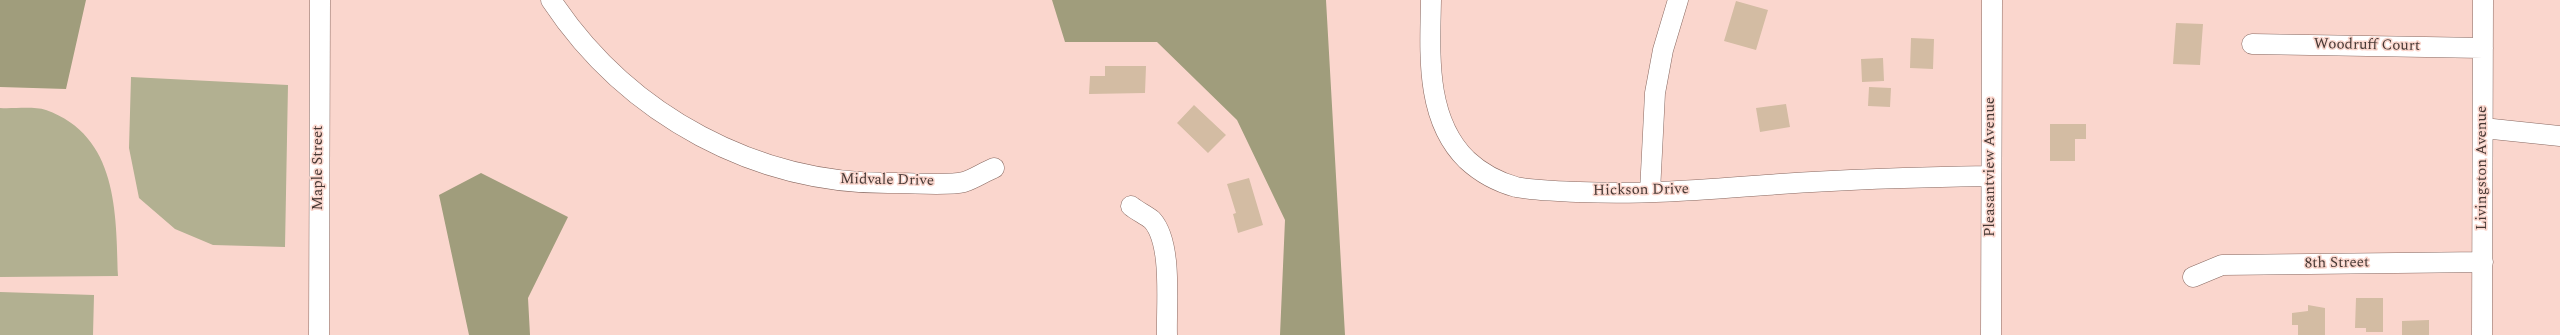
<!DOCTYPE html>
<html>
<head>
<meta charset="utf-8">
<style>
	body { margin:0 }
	canvas { display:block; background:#fad6cd }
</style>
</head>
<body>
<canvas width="2560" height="335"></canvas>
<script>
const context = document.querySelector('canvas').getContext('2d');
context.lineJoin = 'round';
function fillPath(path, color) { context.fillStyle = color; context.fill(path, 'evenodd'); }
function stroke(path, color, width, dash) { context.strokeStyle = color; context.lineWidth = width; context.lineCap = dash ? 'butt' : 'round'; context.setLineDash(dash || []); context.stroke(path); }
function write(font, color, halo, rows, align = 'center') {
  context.font = font + ' Spectral,serif'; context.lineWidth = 3; context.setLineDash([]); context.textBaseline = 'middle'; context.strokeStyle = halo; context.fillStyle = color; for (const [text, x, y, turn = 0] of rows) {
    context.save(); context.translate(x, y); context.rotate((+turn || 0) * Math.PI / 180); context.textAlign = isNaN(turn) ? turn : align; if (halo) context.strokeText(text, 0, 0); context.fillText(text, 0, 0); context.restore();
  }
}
fillPath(new Path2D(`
	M131,77L288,85L285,247L213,245L175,229L139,198L129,148Z
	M0,108C13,109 33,106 46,110C118,136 116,212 118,276L0,277Z
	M0,292L94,295L93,335H0Z`), '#b2b091');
fillPath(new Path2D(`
	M0,0H86L66,89L0,87Z
	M1052,0H1326L1345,335H1280L1285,220L1237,120L1157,42H1065Z
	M481,173L568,217L528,298L530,335H469L439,195Z`), '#a09d7c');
fillPath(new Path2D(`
	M1736,1L1768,10L1756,50L1724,41Z
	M2176,23L2203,24L2200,65L2173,64Z
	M1911,38L1934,39L1933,69L1910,68Z
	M1883,58L1884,81L1862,82L1861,59Z
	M1105,66H1146L1145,93L1089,94L1090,76H1105Z
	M1869,87L1891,88L1890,107L1868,106Z
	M1786,104L1790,127L1760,132L1756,108Z
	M1194,105L1226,135L1208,153L1177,123Z
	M2050,124H2086V139H2075V161H2050Z
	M1249,178L1263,225L1238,233L1233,214L1236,213L1227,184Z
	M2356,298H2383V332H2366V328H2355Z
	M2308,305L2325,308V335H2298V325H2292V313L2308,311Z
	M2429,320V335H2402V321Z`), '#d3bca3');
const minor = new Path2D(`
	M551,0C628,116 758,186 897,183C915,183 948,186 964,182C974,179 984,172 994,168
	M1431,0C1430,54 1425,119 1467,160C1481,173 1498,182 1516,187C1537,191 1558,191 1579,192C1646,195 1713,189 1780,184C1850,179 1920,177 1991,176
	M2252,44L2483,48
	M2483,128L2560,136
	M1650,192L1655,93L1663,50L1678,0
	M1131,206C1137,211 1146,215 1152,220C1173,243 1166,305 1167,335
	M2193,277L2222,265L2483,262
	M319,335L320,0
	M1991,335L1992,0
	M2482,335L2483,0`);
stroke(minor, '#886860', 21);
stroke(minor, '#fff', 20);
write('15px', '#463834', '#fad6cd', [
	["Woodruff Court",2367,46,1],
	["Pleasantview Avenue",1991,167,-90],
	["Maple Street",319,168,-90],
	["Livingston Avenue",2483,168,-90],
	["Midvale Drive",887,181,1],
	["Hickson Drive",1641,191,-1],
	["8th Street",2337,264,-1]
]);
</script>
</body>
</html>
